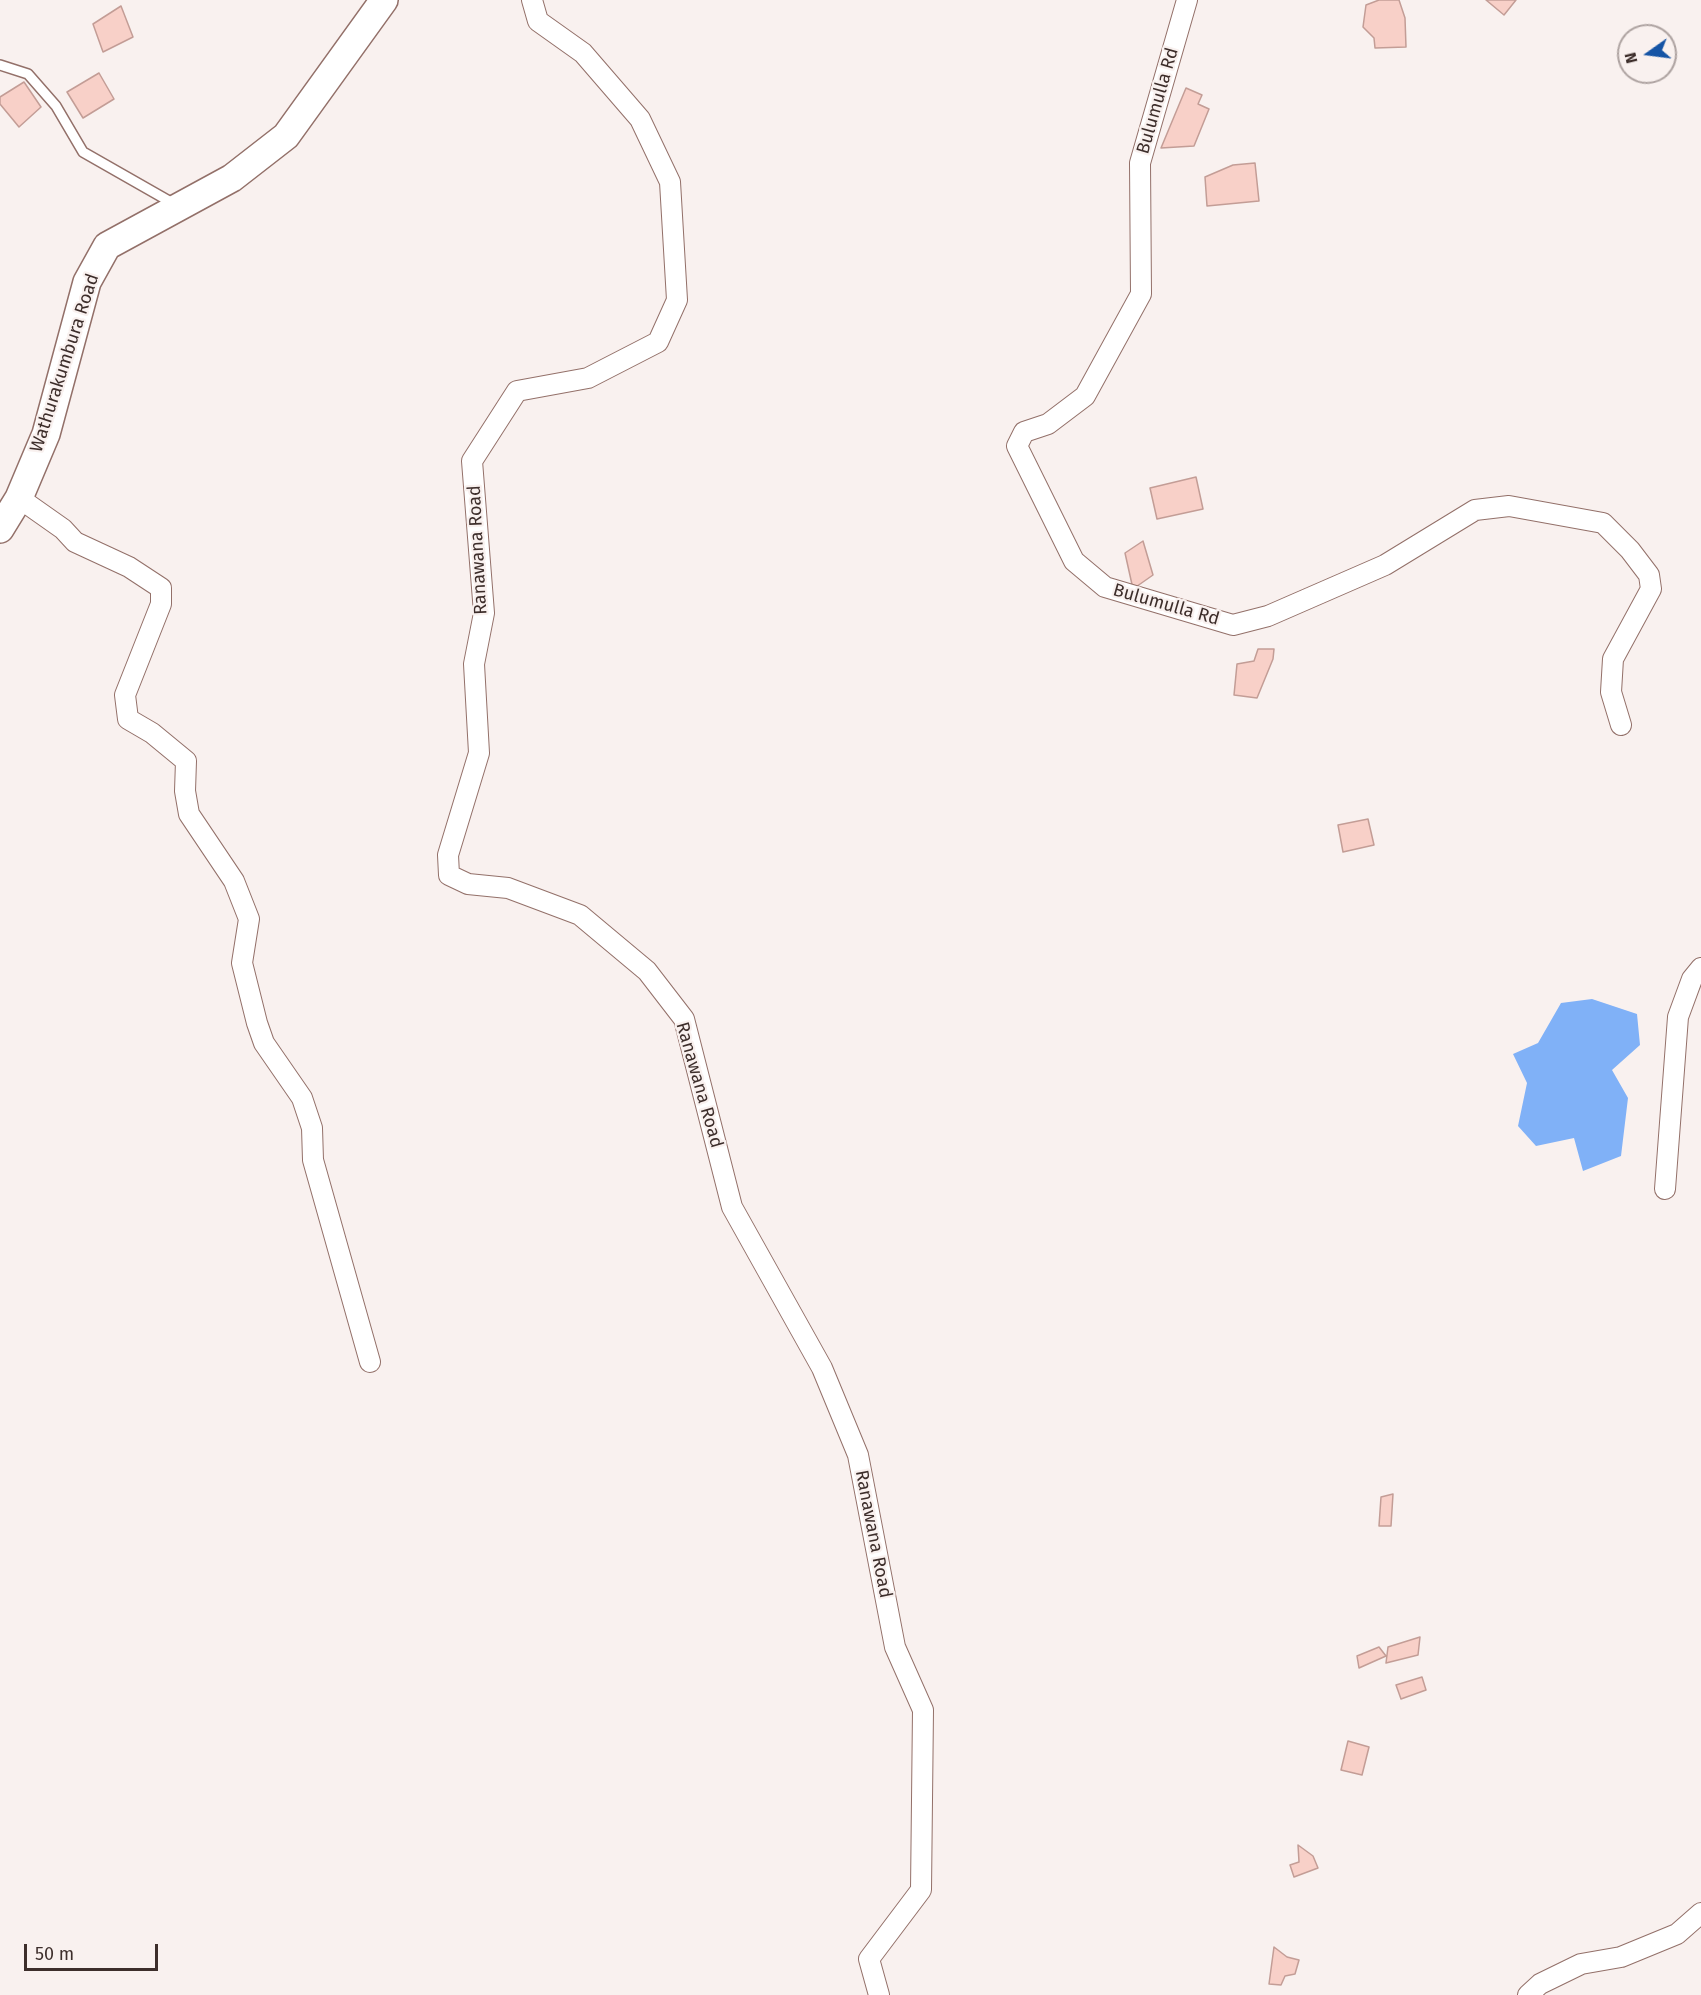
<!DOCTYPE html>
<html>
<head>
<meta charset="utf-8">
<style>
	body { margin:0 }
	#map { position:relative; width:1701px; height:1995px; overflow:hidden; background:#f9f1ef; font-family:"Fira Sans",sans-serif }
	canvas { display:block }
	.north { position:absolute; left:1617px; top:24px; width:60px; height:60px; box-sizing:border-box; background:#f9f1ef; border:2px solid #aea3a1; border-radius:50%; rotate:256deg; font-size:16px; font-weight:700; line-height:24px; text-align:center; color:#3d2e2b }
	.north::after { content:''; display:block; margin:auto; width:21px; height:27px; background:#1554a5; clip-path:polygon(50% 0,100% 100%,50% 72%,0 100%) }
	.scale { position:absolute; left:24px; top:1944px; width:134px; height:27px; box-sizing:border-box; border:3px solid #3d2e2b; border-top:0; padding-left:8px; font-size:18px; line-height:21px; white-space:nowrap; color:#3d2e2b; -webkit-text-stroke:4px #f9f1ef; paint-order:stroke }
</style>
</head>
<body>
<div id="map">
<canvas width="1701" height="1995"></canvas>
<div class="north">N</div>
<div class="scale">50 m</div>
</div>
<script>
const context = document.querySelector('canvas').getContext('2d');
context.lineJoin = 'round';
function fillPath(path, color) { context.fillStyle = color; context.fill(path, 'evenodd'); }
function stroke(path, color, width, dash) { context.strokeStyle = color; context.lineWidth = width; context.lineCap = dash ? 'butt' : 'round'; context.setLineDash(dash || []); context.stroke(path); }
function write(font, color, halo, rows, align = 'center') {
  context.font = font + ' "Fira Sans",sans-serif'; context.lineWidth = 4.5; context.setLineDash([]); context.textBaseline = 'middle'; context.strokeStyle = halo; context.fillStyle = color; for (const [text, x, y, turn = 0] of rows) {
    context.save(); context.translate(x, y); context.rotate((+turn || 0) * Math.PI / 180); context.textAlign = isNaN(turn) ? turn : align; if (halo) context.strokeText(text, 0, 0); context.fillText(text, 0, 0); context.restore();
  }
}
fillPath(new Path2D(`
	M1592,999L1637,1014L1640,1045L1612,1070L1628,1098L1621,1156L1583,1171L1574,1138L1536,1146L1518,1126L1527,1083L1513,1054L1538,1043L1561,1003Z`), '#80b1f7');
const building = new Path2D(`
	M1379,0H1399L1405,18L1406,47L1375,48L1374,38L1363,27L1366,5Z
	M1486,0H1516L1504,15Z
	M121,6L133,37L103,52L93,24Z
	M99,73L114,99L83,118L67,92Z
	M24,82L41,107L19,127L0,104V97Z
	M1186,88L1202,95L1198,104L1209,109L1194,146L1161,148Z
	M1255,163L1259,201L1207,206L1205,177L1233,165Z
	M1196,477L1203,509L1157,519L1150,488Z
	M1143,541L1153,575L1133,589L1125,553Z
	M1258,649H1274L1273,659L1257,698L1234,695L1237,664L1254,661Z
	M1368,819L1374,845L1343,852L1338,825Z
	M1393,1494L1391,1526H1379L1381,1497Z
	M1420,1637L1418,1655L1386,1663L1388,1647Z
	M1379,1647L1386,1656L1359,1668L1357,1656Z
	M1422,1677L1426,1690L1401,1699L1396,1685Z
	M1348,1741L1369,1747L1362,1775L1341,1770Z
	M1298,1845L1313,1856L1318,1868L1294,1877L1290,1865L1299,1862Z
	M1274,1947L1287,1957L1299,1960L1295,1974L1285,1976L1281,1985L1269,1984Z`);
fillPath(building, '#f8d0c8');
stroke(building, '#c39d96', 1.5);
const service = new Path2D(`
	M0,65L28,74L56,106L83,152L176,205`);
const minor = new Path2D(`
	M532,0L538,21L583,53L640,119L670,182L677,300L658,342L588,378L517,391L472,461L484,613L474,664L479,753L448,855L449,875L468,884L508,888L580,915L647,971L684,1019L732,1207L822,1368L858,1455L895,1647L923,1710L921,1890L869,1959L879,1995
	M1187,0L1140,163L1141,294L1085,396L1048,424L1024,432L1017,446L1074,561L1105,587L1233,625L1268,616L1385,565L1475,510L1509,506L1603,523L1630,550L1649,575L1651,589L1613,659L1611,692L1621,725
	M19,498L63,529L75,542L129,567L161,588V604L125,695L128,719L152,733L186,761L185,791L189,814L234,881L249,919L242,963L257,1023L264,1043L302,1098L312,1128L313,1160L370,1362
	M1665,1189L1678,1017L1692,979L1701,968
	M1528,1995L1540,1984L1581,1964L1621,1957L1677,1934L1701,1913`);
const secondary = new Path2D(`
	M0,529L19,498L46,434L87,282L107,246L232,178L286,136L384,0`);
stroke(service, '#937069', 12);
stroke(minor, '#937069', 22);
stroke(secondary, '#937069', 30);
stroke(service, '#fff', 9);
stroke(minor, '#fff', 20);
stroke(secondary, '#fff', 27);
write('18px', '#3d2e2b', '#f9f1ef', [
	["Bulumulla Rd",1158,101,-74],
	["Wathurakumbura Road",65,363,-72],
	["Ranawana Road",478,550,-93],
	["Bulumulla Rd",1166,605,16],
	["Ranawana Road",699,1085,74],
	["Ranawana Road",873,1534,79]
]);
</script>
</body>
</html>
